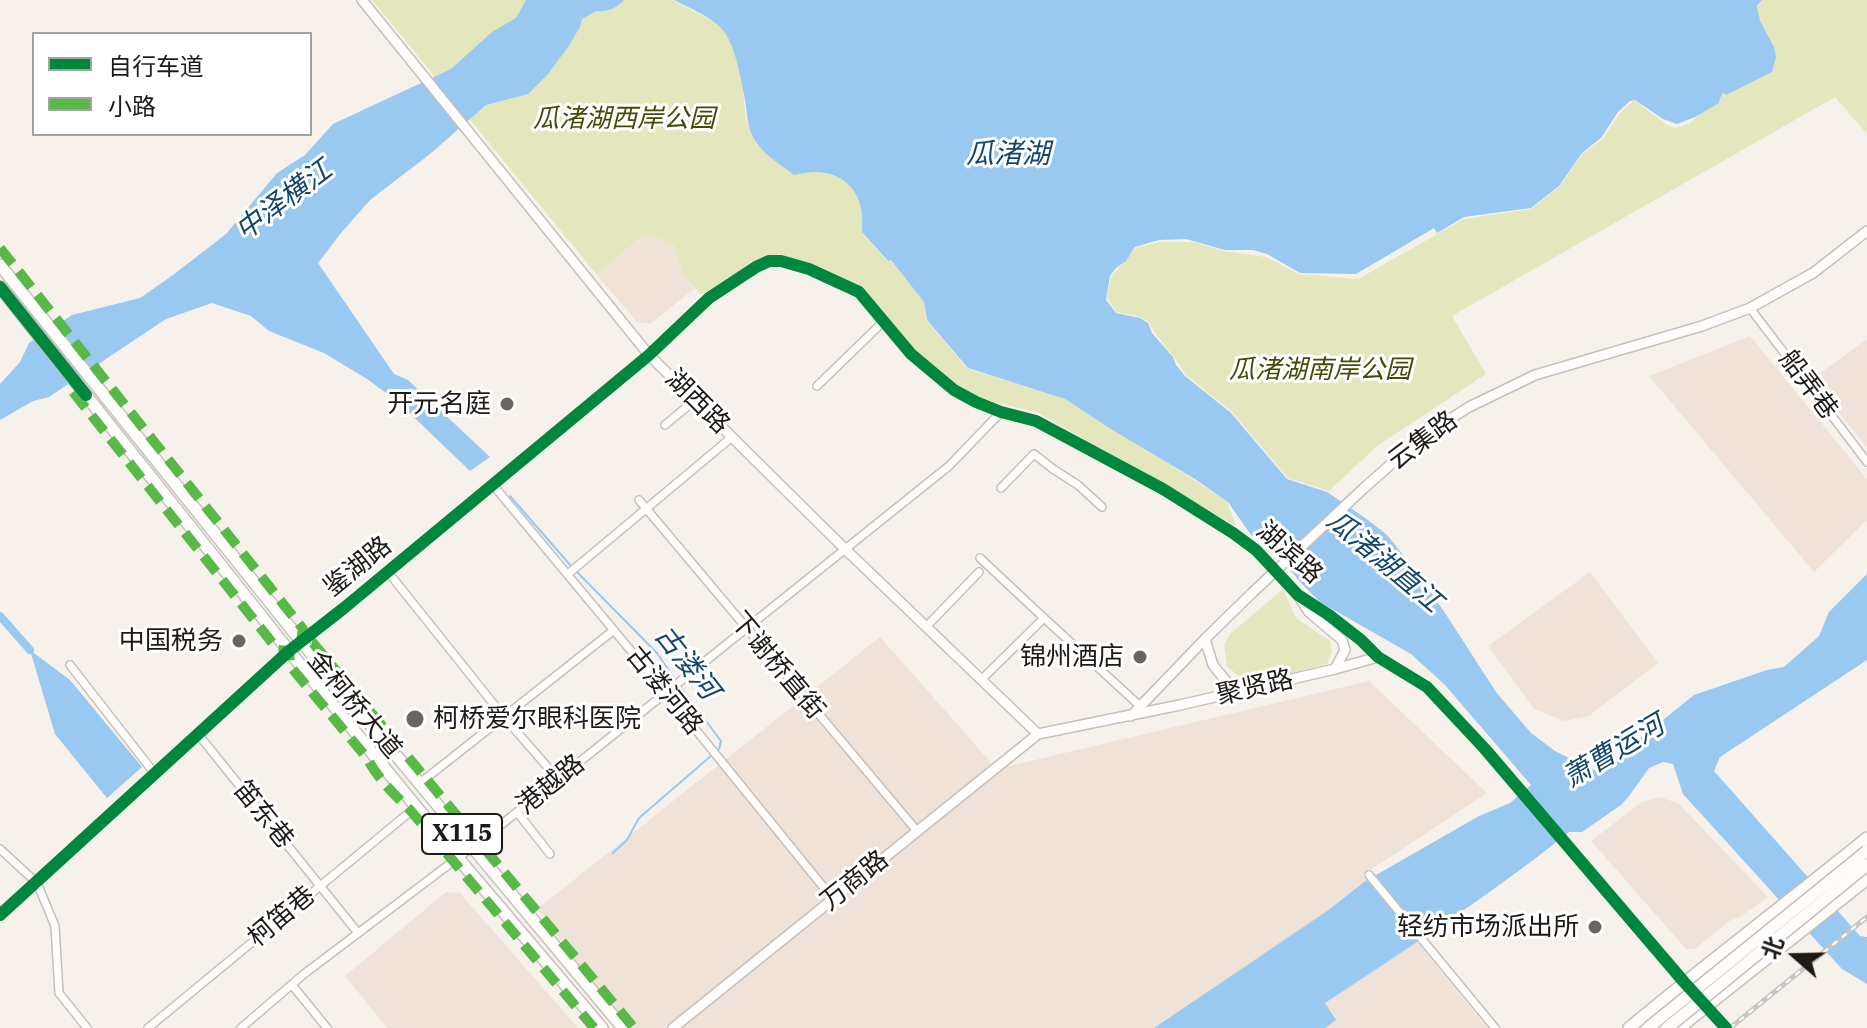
<!DOCTYPE html>
<html>
<head>
<meta charset="utf-8">
<style>
	body { margin:0 }
	#map { position:relative; width:1867px; height:1028px; overflow:hidden; background:#f7f1ec; font-family:"IBM Plex Serif","Noto Sans SC",serif }
	canvas { display:block }
	.legend { position:absolute; left:32px; top:32px; width:280px; height:104px; box-sizing:border-box; background:#fff; border:2px solid #a5a3a2; margin:0; padding:10px 14px; list-style:none; font-size:24px; color:#1e1a17 }
	.legend li { display:flex; align-items:center; gap:16px; height:40px }
	.legend b { width:40px; border:2px solid #a5a3a2 }
	.north { position:absolute; left:1755px; top:916px; width:80px; height:80px; -webkit-text-stroke:6px #fff; paint-order:stroke; rotate:290deg; font-size:22px; font-weight:700; line-height:32px; text-align:center; color:#1e1a17 }
	.north::after { content:''; display:block; margin:auto; width:28px; height:36px; background:#1e1a17; clip-path:polygon(50% 0,100% 100%,50% 72%,0 100%) }
</style>
</head>
<body>
<div id="map">
<canvas width="1867" height="1028"></canvas>
<ul class="legend">
<li><b style="height:10px;background:#00873e"></b>自行车道</li>
<li><b style="height:10px;background:#58b947"></b>小路</li>
</ul>
<div class="north">北</div>
</div>
<script>
const context = document.querySelector('canvas').getContext('2d');
context.lineJoin = 'round';
function fillPath(path, color) { context.fillStyle = color; context.fill(path, 'evenodd'); }
function stroke(path, color, width, dash) { context.strokeStyle = color; context.lineWidth = width; context.lineCap = dash ? 'butt' : 'round'; context.setLineDash(dash || []); context.stroke(path); }
function write(font, color, halo, rows, align = 'center') {
  context.font = font + ' "IBM Plex Serif","Noto Sans SC",serif'; context.lineWidth = 6; context.setLineDash([]); context.textBaseline = 'middle'; context.strokeStyle = halo; context.fillStyle = color; for (const [text, x, y, turn = 0] of rows) {
    context.save(); context.translate(x, y); context.rotate((+turn || 0) * Math.PI / 180); context.textAlign = isNaN(turn) ? turn : align; if (halo) context.strokeText(text, 0, 0); context.fillText(text, 0, 0); context.restore();
  }
}
fillPath(new Path2D(`
	M652,235L674,246L683,276L694,289L650,324L637,322L597,275L639,239Z
	M1750,336L1867,479V520L1814,572L1649,376Z
	M1867,339V448L1812,379Z
	M1590,572L1658,663L1589,716L1564,721L1534,709L1488,646Z
	M880,637L995,767L1001,768L1369,681L1487,793L1363,875L1487,1028H629L537,909Z
	M1659,797L1678,803L1768,897L1740,917L1729,921L1695,949H1686L1591,841L1642,802Z
	M446,892L460,893L578,1028H387L345,976Z`), '#efe3d9');
fillPath(new Path2D(`
	M372,0H672L726,28L741,70L746,120L757,145L793,174L807,171L830,172L854,186L864,208L863,234L888,262L891,260L924,302L926,320L968,369L1057,396L1076,404L1227,501L1236,526L1037,412L976,398L947,381L914,351L861,288L780,254L766,258L701,295L683,276L674,246L652,235L639,239L597,275Z
	M1762,0H1867V134L1835,97L1452,316L1486,374L1377,446L1329,491L1288,478L1232,412L1186,375L1174,357L1154,332L1149,322L1140,317L1116,312L1107,297L1111,277L1136,248L1159,242H1194L1224,251L1266,257L1299,274L1358,279L1464,219L1531,209L1559,187L1582,154L1603,139L1619,114L1634,100L1667,125L1675,128L1689,124L1720,96L1769,73C1763,51 1746,20 1762,0Z
	M1283,589L1296,618L1330,641L1332,652L1327,664L1254,682L1241,678L1227,666L1224,645L1230,634Z`), '#e4e7be');
fillPath(new Path2D(`
	M526,0H624C616,9 607,12 596,11L582,19L580,27L568,47L548,74L528,94L486,105L430,154L370,200L341,233L318,263L394,374L408,380L490,457L470,471L397,401L367,379L324,353L269,331L251,316L212,303L166,319L49,397L33,401L0,420V384L20,362L29,343L72,315L140,298L173,275L226,234L277,173L305,155L333,124L451,69L492,32L516,18Z
	M674,0H1762L1757,6L1760,21L1774,47L1776,57L1772,72L1726,95L1723,93L1720,98L1719,103L1695,117L1677,124L1663,119L1635,100L1630,101L1618,112L1601,138L1582,153L1559,186L1531,208L1464,217L1437,233L1434,228L1356,274L1300,273L1267,254L1253,250H1225L1186,239L1159,240L1135,247L1126,261L1116,268L1110,276L1106,300L1116,313L1140,318L1148,323L1152,333L1173,357L1176,365L1185,376L1231,413L1287,479L1327,492L1368,520L1387,535L1416,571L1447,616L1496,692L1531,733L1555,751L1596,771L1601,770L1694,695L1767,670L1784,667L1819,636L1829,612L1867,574V660L1720,757L1714,771L1860,936L1867,937V984L1842,969L1683,794L1673,764L1663,762L1649,768L1629,796L1621,805L1582,832H1569C1491,895 1408,948 1325,1003L1336,1020L1325,1028H1154L1330,909L1364,882L1479,816L1510,803L1531,785L1445,685L1411,654L1320,602L1302,584L1270,546L1251,535L1228,502L1195,479L1111,429L1065,399L968,368L927,320L924,302L891,260L888,261L862,232C867,187 837,163 794,175C780,164 761,153 753,137C747,126 747,112 745,100C741,80 736,45 722,29C710,16 689,8 674,0Z
	M30,650L70,680L142,767L107,798L55,734Z`), '#99c8f1');
stroke(new Path2D(`
	M510,496L571,566
	M576,571L657,653L676,681
	M613,853L627,840L639,818L719,749L721,741L680,686`), '#99c8f1', 2);
stroke(new Path2D(`
	M0,616L30,650`), '#99c8f1', 8);
const minor = new Path2D(`
	M756,267L769,261H781L809,269L859,292L911,354L954,390L976,402L1001,412L1036,421L1095,451L1163,489L1233,533L1256,550L1298,595L1329,615L1361,640L1378,657L1427,687L1485,749L1686,985
	M1750,308L1867,462
	M817,386L884,321
	M665,425L695,400
	M493,485L666,693L833,899
	M1001,488L1034,454L1053,469L1078,485L1102,507
	M639,500L917,831
	M980,558L1044,618
	M388,572L504,717L558,779
	M568,574L732,437
	M926,627L979,572
	M70,665L155,774
	M981,680L1044,618L1140,706
	M198,734L358,933
	M420,783L614,630
	M517,812L550,854
	M0,849L37,883L55,926L59,993L87,1028
	M1369,875L1495,1028
	M292,985L327,1028
	M148,1028L416,807
	M241,1028L304,974L492,832L949,466L1001,412`);
const tertiary = new Path2D(`
	M362,0L649,355L845,549L1038,734
	M1364,488L1423,436L1469,407L1535,375L1702,326L1750,308L1813,273L1867,231
	M1298,595L1309,612L1342,640L1345,650L1335,669
	M1205,639L1213,665L1235,692
	M1131,716L1205,639L1252,593
	M0,915L289,651L344,608L649,355L709,298L756,267
	M1706,1007L1726,1028
	M673,1028L1038,734L1180,705L1335,669L1378,657`);
const primary = new Path2D(`
	M0,265L301,641L623,1028
	M0,287L289,651L458,858L602,1028
	M1629,1028C1707,963 1788,902 1867,838
	M1679,1028L1867,879`);
stroke(minor, '#c5c0bc', 10);
stroke(tertiary, '#c5c0bc', 12);
stroke(primary, '#c5c0bc', 14);
stroke(minor, '#fefdfc', 7);
stroke(tertiary, '#fefdfc', 9);
stroke(primary, '#fefdfc', 11);
const rail = new Path2D(`
	M1730,1028L1867,917`);
stroke(rail, '#c8c6c5', 5);
stroke(rail, '#fff', 2, [6]);
const tertiaryBridge = new Path2D(`
	M1252,593L1364,488`);
const trunkBridge = new Path2D(`
	M1648,1028L1867,851
	M1667,1028L1867,865`);
stroke(tertiaryBridge, '#c5c0bc', 12, []);
stroke(trunkBridge, '#c5c0bc', 14, []);
stroke(tertiaryBridge, '#fefdfc', 9);
stroke(trunkBridge, '#fefdfc', 11);
stroke(new Path2D(`
	M0,248L303,629L301,641L313,643L634,1028
	M73,392L278,650L289,651L290,666L367,758C378,779 394,794 411,811L594,1028`), '#58b947', 10, [20, 10]);
stroke(new Path2D(`
	M0,287L86,395
	M0,915L289,651L344,608L649,355L709,298L756,267L769,261H781L809,269L859,292L911,354L954,390L976,402L1001,412L1036,421L1163,489L1233,533L1256,550L1298,595L1329,615L1361,640L1378,657L1427,687L1485,749L1684,982L1726,1028`), '#00873e', 12);
for (const [x, y, r, color] of [
	[507,404,8,"#6a6562"],
	[239,641,8,"#6a6562"],
	[1140,657,8,"#6a6562"],
	[415,719,10,"#6a6562"],
	[1595,927,8,"#6a6562"]
]) { const dot = new Path2D(); dot.arc(x, y, r, 0, 2 * Math.PI); context.fillStyle = color; context.fill(dot); stroke(dot, '#fff', 3); }
for (const [x, y, w] of [
	[462,834,80]
]) { const box = new Path2D(); box.roundRect(x - w / 2, y - 20, w, 40, 6); context.fillStyle = '#fff'; context.fill(box); stroke(box, '#1e1a17', 2); }
write('bold 24px', '#1e1a17', null, [
	["X115",462,834]
]);
write('italic 26px', '#464c08', '#fff', [
	["瓜渚湖西岸公园",624,119],
	["瓜渚湖南岸公园",1320,370]
]);
write('26px', '#1e1a17', '#fff', [
	["船弄巷",1808,385,53],
	["湖西路",697,402,45],
	["云集路",1423,441,-37],
	["湖滨路",1289,553,42],
	["鉴湖路",358,567,-39],
	["下谢桥直街",777,666,50],
	["聚贤路",1255,688,-13],
	["古溇河路",664,691,51],
	["金柯桥大道",354,705,50],
	["港越路",551,785,-39],
	["笛东巷",263,815,51],
	["万商路",855,881,-39],
	["柯笛巷",282,917,-40]
]);
write('26px', '#1e1a17', '#fff', [
	["开元名庭",491,404],
	["中国税务",223,641],
	["锦州酒店",1124,657],
	["柯桥爱尔眼科医院",433,719,"left"],
	["轻纺市场派出所",1579,927]
], 'right');
write('italic 28px', '#13466d', '#fff', [
	["瓜渚湖",1008,155],
	["中泽横江",284,201,-37],
	["瓜渚湖直江",1384,562,40],
	["古溇河",686,663,52],
	["萧曹运河",1614,752,-31]
]);
</script>
</body>
</html>
